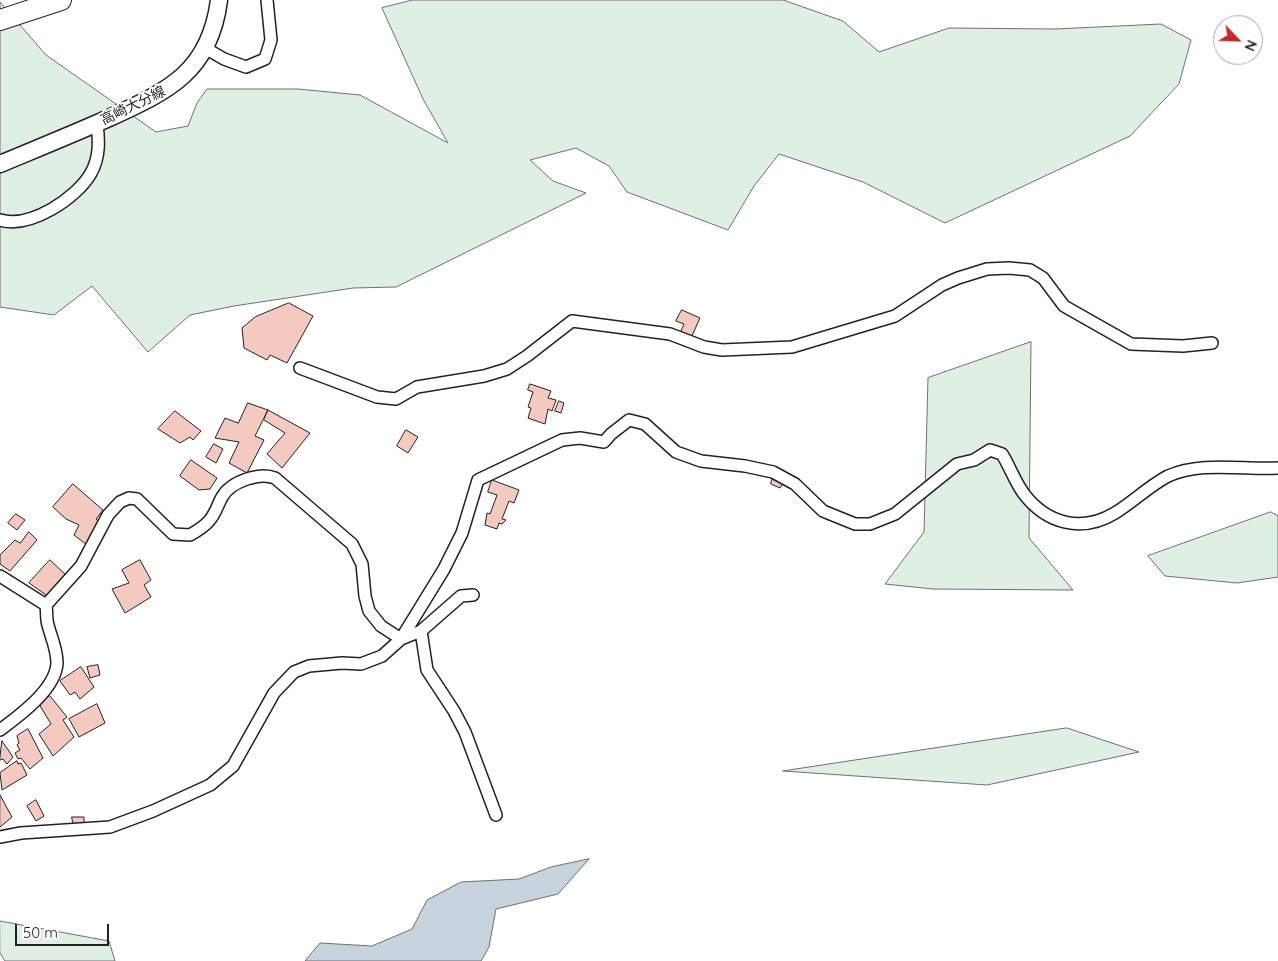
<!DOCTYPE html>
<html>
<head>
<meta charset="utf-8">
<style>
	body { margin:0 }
	#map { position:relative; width:1278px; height:961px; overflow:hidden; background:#fff; font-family:Quicksand,sans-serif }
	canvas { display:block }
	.north { position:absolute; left:1213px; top:15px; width:50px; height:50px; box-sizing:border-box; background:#fff; border:1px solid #a7a7a7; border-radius:50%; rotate:114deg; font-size:14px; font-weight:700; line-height:20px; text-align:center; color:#222 }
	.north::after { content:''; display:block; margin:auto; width:18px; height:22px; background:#c62828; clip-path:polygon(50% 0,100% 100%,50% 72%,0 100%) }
	.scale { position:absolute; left:15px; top:924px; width:94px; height:22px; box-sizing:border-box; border:2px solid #222; border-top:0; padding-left:6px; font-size:15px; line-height:18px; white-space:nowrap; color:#222; -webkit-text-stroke:4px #fff; paint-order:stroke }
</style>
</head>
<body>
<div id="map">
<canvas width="1278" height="961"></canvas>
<div class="north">N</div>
<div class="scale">50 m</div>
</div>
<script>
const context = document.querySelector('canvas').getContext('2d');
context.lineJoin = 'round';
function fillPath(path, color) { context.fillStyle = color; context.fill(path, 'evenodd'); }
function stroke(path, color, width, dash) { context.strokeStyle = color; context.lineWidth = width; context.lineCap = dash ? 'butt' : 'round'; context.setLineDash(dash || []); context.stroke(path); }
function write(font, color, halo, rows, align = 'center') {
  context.font = font + ' Quicksand,"Noto Sans JP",sans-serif'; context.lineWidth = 4; context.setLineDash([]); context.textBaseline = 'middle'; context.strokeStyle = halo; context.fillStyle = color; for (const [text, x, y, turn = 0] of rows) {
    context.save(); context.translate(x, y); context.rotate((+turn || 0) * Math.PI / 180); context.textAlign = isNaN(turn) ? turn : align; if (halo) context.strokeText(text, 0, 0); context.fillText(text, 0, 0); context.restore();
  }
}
const green = new Path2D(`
	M413,0H783L843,21L879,52L949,28L1055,29L1161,24L1191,40L1179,84L1130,136L945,223L863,182L779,154L754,186L728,230L627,192L609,166L576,148L530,160L553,181L586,193L396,287L353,288L234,306L190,315L148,352L92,286L54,315L0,307V2L46,55L156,132L188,126L197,103L207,89H298L360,95L448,143L423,99L382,8Z
	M1031,342L1029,538L1073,590L933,589L885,584L924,532L928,378Z
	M1271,512L1278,516V577L1237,583L1165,576L1148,556Z
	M1067,728L1139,752L987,785L783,771Z
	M0,921L109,941L115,961H5L0,953Z`);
fillPath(green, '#e0efe3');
stroke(green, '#6f6f6f', 1);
const water = new Path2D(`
	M589,859L558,894L496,909L489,947L481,961H305L320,943L372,946L412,929L427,900L461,882L519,879L551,867Z`);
fillPath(water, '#c7d3dd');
stroke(water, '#6f6f6f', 1);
const building = new Path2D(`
	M289,303L313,316L287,363L270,355L267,360L244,348L242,328L255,317Z
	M682,310L700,318L691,338L680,333L684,324L676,321Z
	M530,384L551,391L548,398L556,400L552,411L548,409L545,424L528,418L531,408L528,407L533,392L528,390Z
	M559,401L564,403L561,413L555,411Z
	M248,403L268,410L255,436L264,440L247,473L229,463L239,442L215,438L225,418L238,423Z
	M268,410L310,433L282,468L267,454L285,433L264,420Z
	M175,411L201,431L193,440L190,437L180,443L158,429Z
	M406,430L418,437L408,453L397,446Z
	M214,444L223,449L216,463L206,457Z
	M191,460L217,478L210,489L199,490L180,476Z
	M773,476L785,481L780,488L771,484Z
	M492,480L519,490L514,503L509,501L502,519L506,520L502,524L499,523L497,529L485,525L487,513L490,514L497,495L488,492Z
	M73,484L103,510L96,519L100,522L87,545L74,535L79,525L66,519L53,507Z
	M16,514L25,520L17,530L8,523Z
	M29,532L37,540L10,571L0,564V555L15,540L20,543Z
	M50,560L67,576L49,597L29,583Z
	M140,560L151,580L144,585L151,597L125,613L112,589L129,583L122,570Z
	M98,665L100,675L90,678L87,667Z
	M81,667L94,687L80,699L75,692L70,695L60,681Z
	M50,696L67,717L63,720L74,737L53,756L39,734L51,724L39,704Z
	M97,704L105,723L79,737L69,719Z
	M28,729L43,758L30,769L21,758L18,759L15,753L20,750L17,745L19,743L17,736Z
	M2,741L13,757L7,764L3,759L0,760Z
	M17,761L18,764L21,763L27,775L2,790L0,773Z
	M0,795L12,817L0,827Z
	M36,800L44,816L36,821L27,806Z
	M72,817H84V827H74Z`);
fillPath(building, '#f3c9c0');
stroke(building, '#222', 1);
const minor = new Path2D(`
	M205,48L224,59L246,67L265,59L271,40L267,0
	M0,220C30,229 77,198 91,173C100,157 99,140 97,124
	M300,368L377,397L396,399L417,387L484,376L507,369L527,356L572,321L670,334L704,347L722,350L792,347L895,316L942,285L958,278L987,269L1009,268L1030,270L1043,278L1064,306L1131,344L1183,346L1212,343
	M0,576L46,605
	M421,631L427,670L454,711L465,732L496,815
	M0,730C19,716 56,689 57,663C57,649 51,637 48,625C46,619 47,611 46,605L81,566L108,515L120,502L129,498L137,499L173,534L190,535C197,531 204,527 209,521C216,513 217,506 222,497C231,481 260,472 275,478L352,544L362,564L365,596L369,611L381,626L401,639L444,569L462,533L478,480L562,440L580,438L604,442L611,434L629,420L645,424L676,452L701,461L745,466L773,472L795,484L823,511L855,524H870L895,514L957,464L974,460L990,450L1002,454C1010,467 1015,482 1024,494C1047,524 1082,533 1115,513C1133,502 1149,486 1168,476C1201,461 1243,470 1278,468
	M0,837L21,833L110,827L153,811L210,785L233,766L274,693L294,672L309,666L342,663L361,664L382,656L401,639L421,631L461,596L473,595`);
const secondary = new Path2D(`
	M0,164C36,149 73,134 109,118C168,91 210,72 219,0`);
const motorway = new Path2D(`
	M0,20L61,0`);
stroke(minor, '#222', 14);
stroke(secondary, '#222', 19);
stroke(motorway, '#222', 22);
stroke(minor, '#fff', 11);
stroke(secondary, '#fff', 16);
stroke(motorway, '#fff', 20);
write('14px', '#222', '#fff', [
	["高崎大分線",133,106,-26]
]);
</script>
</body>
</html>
